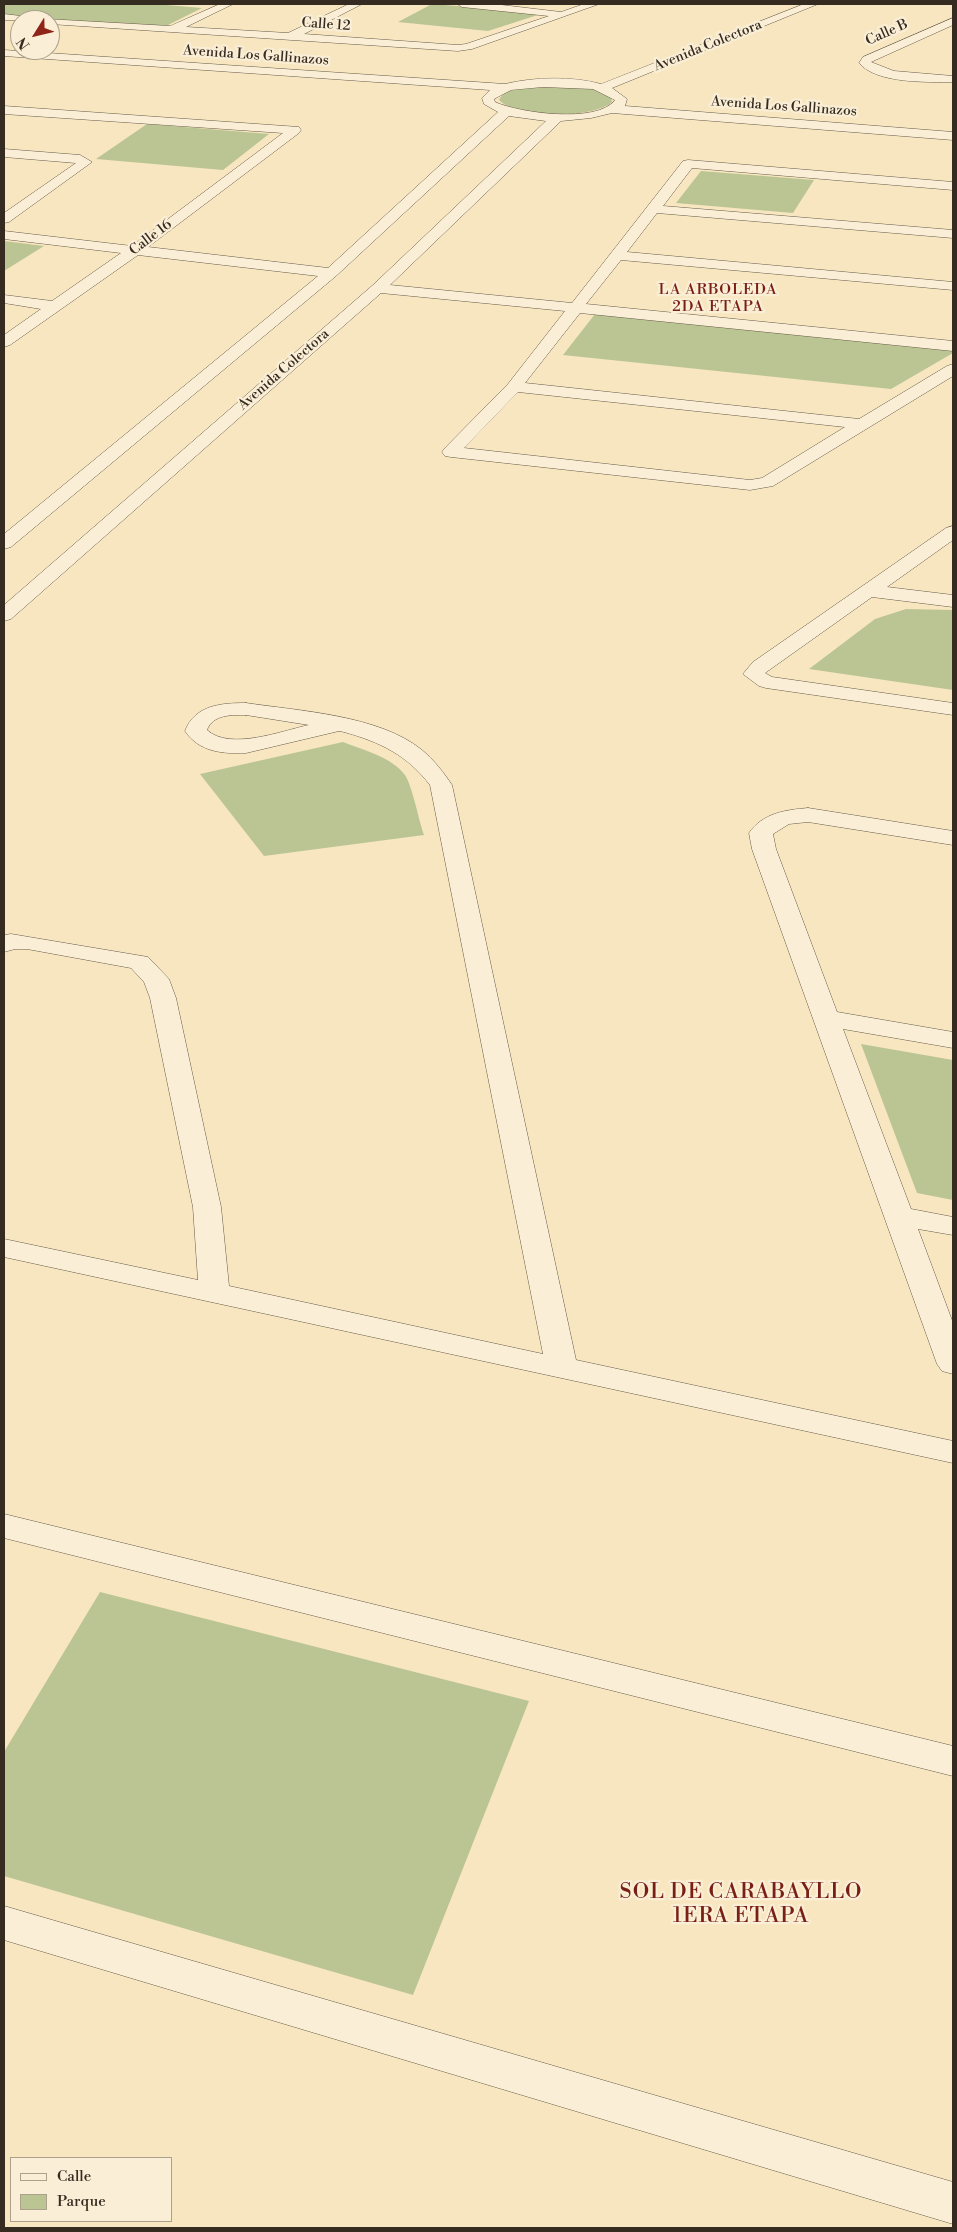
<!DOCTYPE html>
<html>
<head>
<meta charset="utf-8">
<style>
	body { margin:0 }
	#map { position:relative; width:957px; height:2232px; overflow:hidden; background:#f7e6c0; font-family:"Libre Bodoni",serif }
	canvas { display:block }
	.frame { position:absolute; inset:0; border:5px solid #362b20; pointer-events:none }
	.legend { position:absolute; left:10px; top:2157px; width:162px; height:65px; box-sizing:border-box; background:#faefd6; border:1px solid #aca18d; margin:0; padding:6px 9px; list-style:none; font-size:15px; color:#362b20 }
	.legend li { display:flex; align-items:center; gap:10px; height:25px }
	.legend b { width:25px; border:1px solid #aca18d }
	.north { position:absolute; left:10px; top:10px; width:50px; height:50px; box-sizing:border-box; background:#faefd6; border:1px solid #aca18d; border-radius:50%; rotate:234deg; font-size:14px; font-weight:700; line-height:20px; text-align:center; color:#362b20 }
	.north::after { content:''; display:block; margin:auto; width:18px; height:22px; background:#8f2418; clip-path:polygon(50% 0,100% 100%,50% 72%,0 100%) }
</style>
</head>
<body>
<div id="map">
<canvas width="957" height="2232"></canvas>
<div class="frame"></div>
<ul class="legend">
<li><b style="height:6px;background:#faefd6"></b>Calle</li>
<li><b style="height:14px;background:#bbc593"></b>Parque</li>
</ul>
<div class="north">N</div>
</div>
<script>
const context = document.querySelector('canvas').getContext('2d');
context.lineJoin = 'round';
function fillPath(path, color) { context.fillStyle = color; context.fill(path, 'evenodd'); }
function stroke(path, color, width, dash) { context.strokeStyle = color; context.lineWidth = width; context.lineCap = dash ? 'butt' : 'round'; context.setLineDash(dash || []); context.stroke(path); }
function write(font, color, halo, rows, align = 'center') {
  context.font = font + ' "Libre Bodoni",serif'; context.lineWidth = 4.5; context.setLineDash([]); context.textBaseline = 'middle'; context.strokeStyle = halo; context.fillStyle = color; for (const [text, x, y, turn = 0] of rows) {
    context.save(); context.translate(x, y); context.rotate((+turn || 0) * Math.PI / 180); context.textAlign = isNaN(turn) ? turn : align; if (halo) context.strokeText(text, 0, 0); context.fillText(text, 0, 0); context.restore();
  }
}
fillPath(new Path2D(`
	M4,4H154L202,8L168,25L155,26L4,16Z
	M432,4L544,13L488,31L398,22Z
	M540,85L594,89L611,97L612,102C593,119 517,119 499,100C505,87 528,87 540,85Z
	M147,124L269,134L223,170L96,159Z
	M701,171L814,180L793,213L676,203Z
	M4,241L44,246L4,271Z
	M595,314L953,350V353L891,389L563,355Z
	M906,609L953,610V690L809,669L875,619Z
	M343,742C363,750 392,757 405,775C412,785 419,821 424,835L264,856L200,774Z
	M861,1044L953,1060V1200L917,1193Z
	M100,1592L529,1701L413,1995L4,1876V1752Z`), '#bbc593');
const minor = new Path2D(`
	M220,4H233L186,27L288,33L349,4H362L304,34L458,45L466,44L549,16L462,7L457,4H493L561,12L584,4H599L472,49L458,51L50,24V20H4V14L46,19L170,26Z
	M804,4H818L612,88L627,99L625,106L953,132V140L612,113L591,118L561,121L390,285L572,303L683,161L688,160L953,182V190L692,168L663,206L953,230V238L657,213L627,252L953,282V290L621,260L586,304L953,341V351L580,313L525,383L859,419L947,366L953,364V376L773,486L750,490L451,457L445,456L442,452L445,448L508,384L565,311L381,293L11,619L4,621V605L373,285L546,121L509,116L336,276L11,547L4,549V534L318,276L138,255L10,345L4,347V335L41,309L4,303V295L52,301L121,253L4,239V231L132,246L283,133L4,114V106L299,127L301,130L299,133L148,247L328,268L498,112L484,104L482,98L490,90L4,56V50L505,84C535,77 571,76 601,84ZM543,87L593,89L615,100C597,124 519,113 495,102L494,99L511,90ZM518,392L845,427L762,478L750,480L464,448Z
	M953,18V25L871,62L894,71L953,76V82C928,82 877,84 859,63L863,57Z
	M4,149L80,155L92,162L9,222L4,223V213L76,163L4,157Z
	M953,526V540L887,587L953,595V607L872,597L765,673L772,677L953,703V715L766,688L759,686L743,674L753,662L946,528Z
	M246,703C299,711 379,715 422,750C434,760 444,773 452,785L576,1360L953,1441V1463L4,1257V1239L198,1280L193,1207L150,998L144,982L131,968L27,949H15L4,952V935L11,934L148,957L169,979L176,998L221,1207L229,1286L543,1354L430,785C407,755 380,742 344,732L339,731L246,753C223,754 199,752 185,731C195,705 221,703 246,703ZM246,715L309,725C281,731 230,751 207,730C213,714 232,715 246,715Z
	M808,808L953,831V845L808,822L789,824L773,834L776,849L837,1012L953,1032V1048L843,1029L911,1209L953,1217V1235L918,1229L953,1323V1374L942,1371L937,1364L752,849L749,833C763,813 785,810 808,808Z
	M4,1514L953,1746V1776L4,1538Z
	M4,1906L953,2182V2224L4,1940Z`);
stroke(minor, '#665a48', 1);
fillPath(minor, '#faefd6');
write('14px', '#362b20', '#faefd6', [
	["Calle 12",326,25,4],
	["Calle B",887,33,-24],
	["Avenida Colectora",708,46,-22],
	["Avenida Los Gallinazos",256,56,4],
	["Avenida Los Gallinazos",784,107,4],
	["Calle 16",151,238,-37],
	["Avenida Colectora",284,370,-41]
]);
context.letterSpacing = '1px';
write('15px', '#7a1f14', '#faefd6', [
	["LA ARBOLEDA",718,290],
	["2DA ETAPA",718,307]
]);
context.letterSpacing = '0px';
context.letterSpacing = '1px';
write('21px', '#7a1f14', '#faefd6', [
	["SOL DE CARABAYLLO",741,1893],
	["1ERA ETAPA",741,1917]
]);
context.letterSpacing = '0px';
</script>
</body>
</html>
